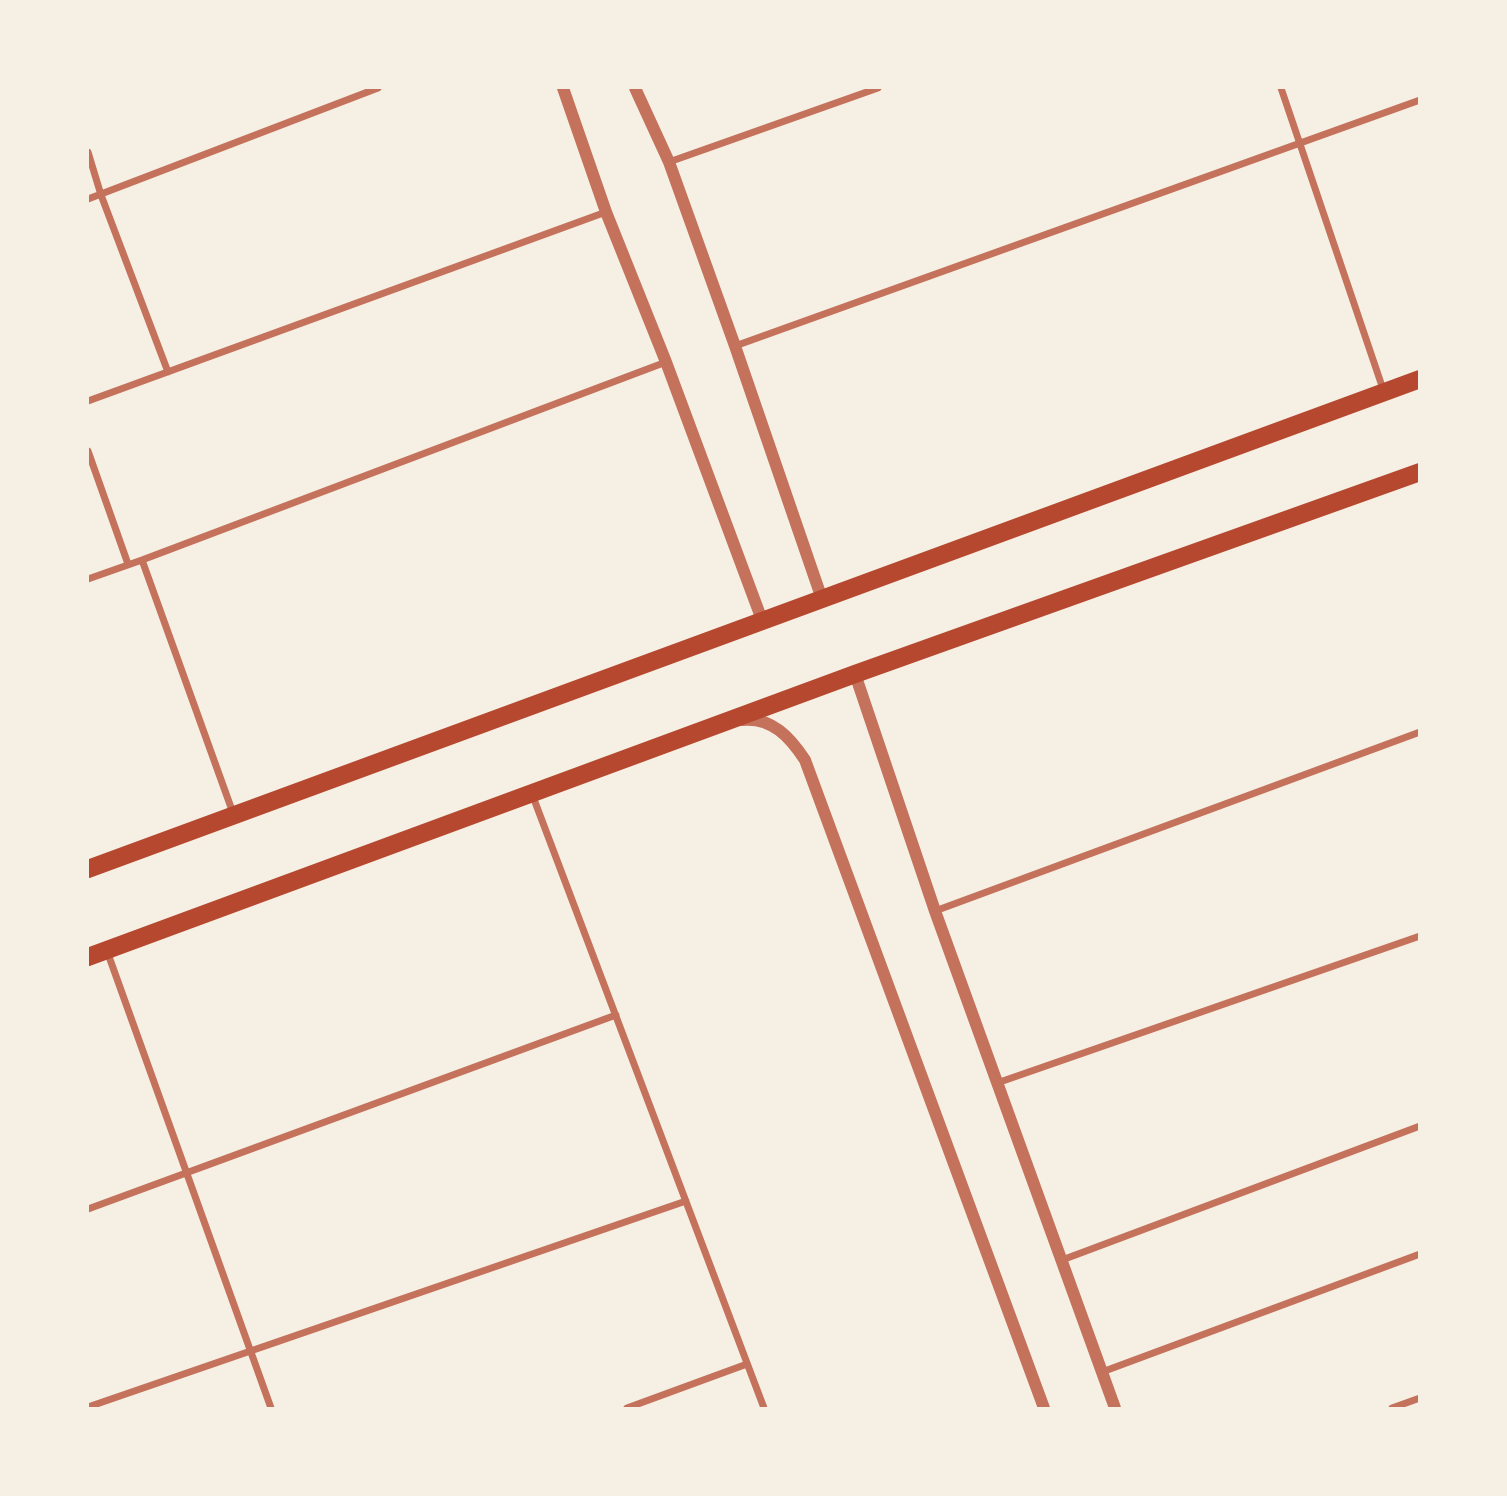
<!DOCTYPE html>
<html>
<head>
<meta charset="utf-8">
<style>
	body { margin:0 }
	#map { position:relative; width:1507px; height:1496px; overflow:hidden; background:#f6efe4; font-family:"IBM Plex Sans",sans-serif }
	canvas { display:block }
	.frame { position:absolute; inset:0; border:89px solid #f6efe4; pointer-events:none }
</style>
</head>
<body>
<div id="map">
<canvas width="1507" height="1496"></canvas>
<div class="frame"></div>
</div>
<script>
const context = document.querySelector('canvas').getContext('2d');
context.lineJoin = 'round';
function stroke(path, color, width, dash) { context.strokeStyle = color; context.lineWidth = width; context.lineCap = dash ? 'butt' : 'round'; context.setLineDash(dash || []); context.stroke(path); }
stroke(new Path2D(`
	M1281,88L1384,392
	M88,152L101,195L168,372
	M669,162L878,88
	M88,199L378,88
	M735,346L1420,100
	M88,401L606,212
	M88,451L128,564
	M142,560L233,813
	M88,579L142,560L666,362
	M532,794L764,1408
	M935,911L1420,732
	M107,951L271,1408
	M997,1083L1420,936
	M88,1209L616,1015
	M1062,1260L1420,1126
	M1102,1372L1420,1254
	M88,1407L686,1201
	M627,1408L747,1364
	M1392,1408L1420,1398`), '#c5725c', 7);
stroke(new Path2D(`
	M563,88L606,212L666,362L762,620
	M635,88L669,162L735,346L822,599
	M855,674L935,911L1115,1408
	M742,720C772,717 790,737 805,760L1044,1408`), '#c5725c', 12);
stroke(new Path2D(`
	M88,869L1420,379
	M88,957L855,674L1420,472`), '#b5482f', 18);
</script>
</body>
</html>
